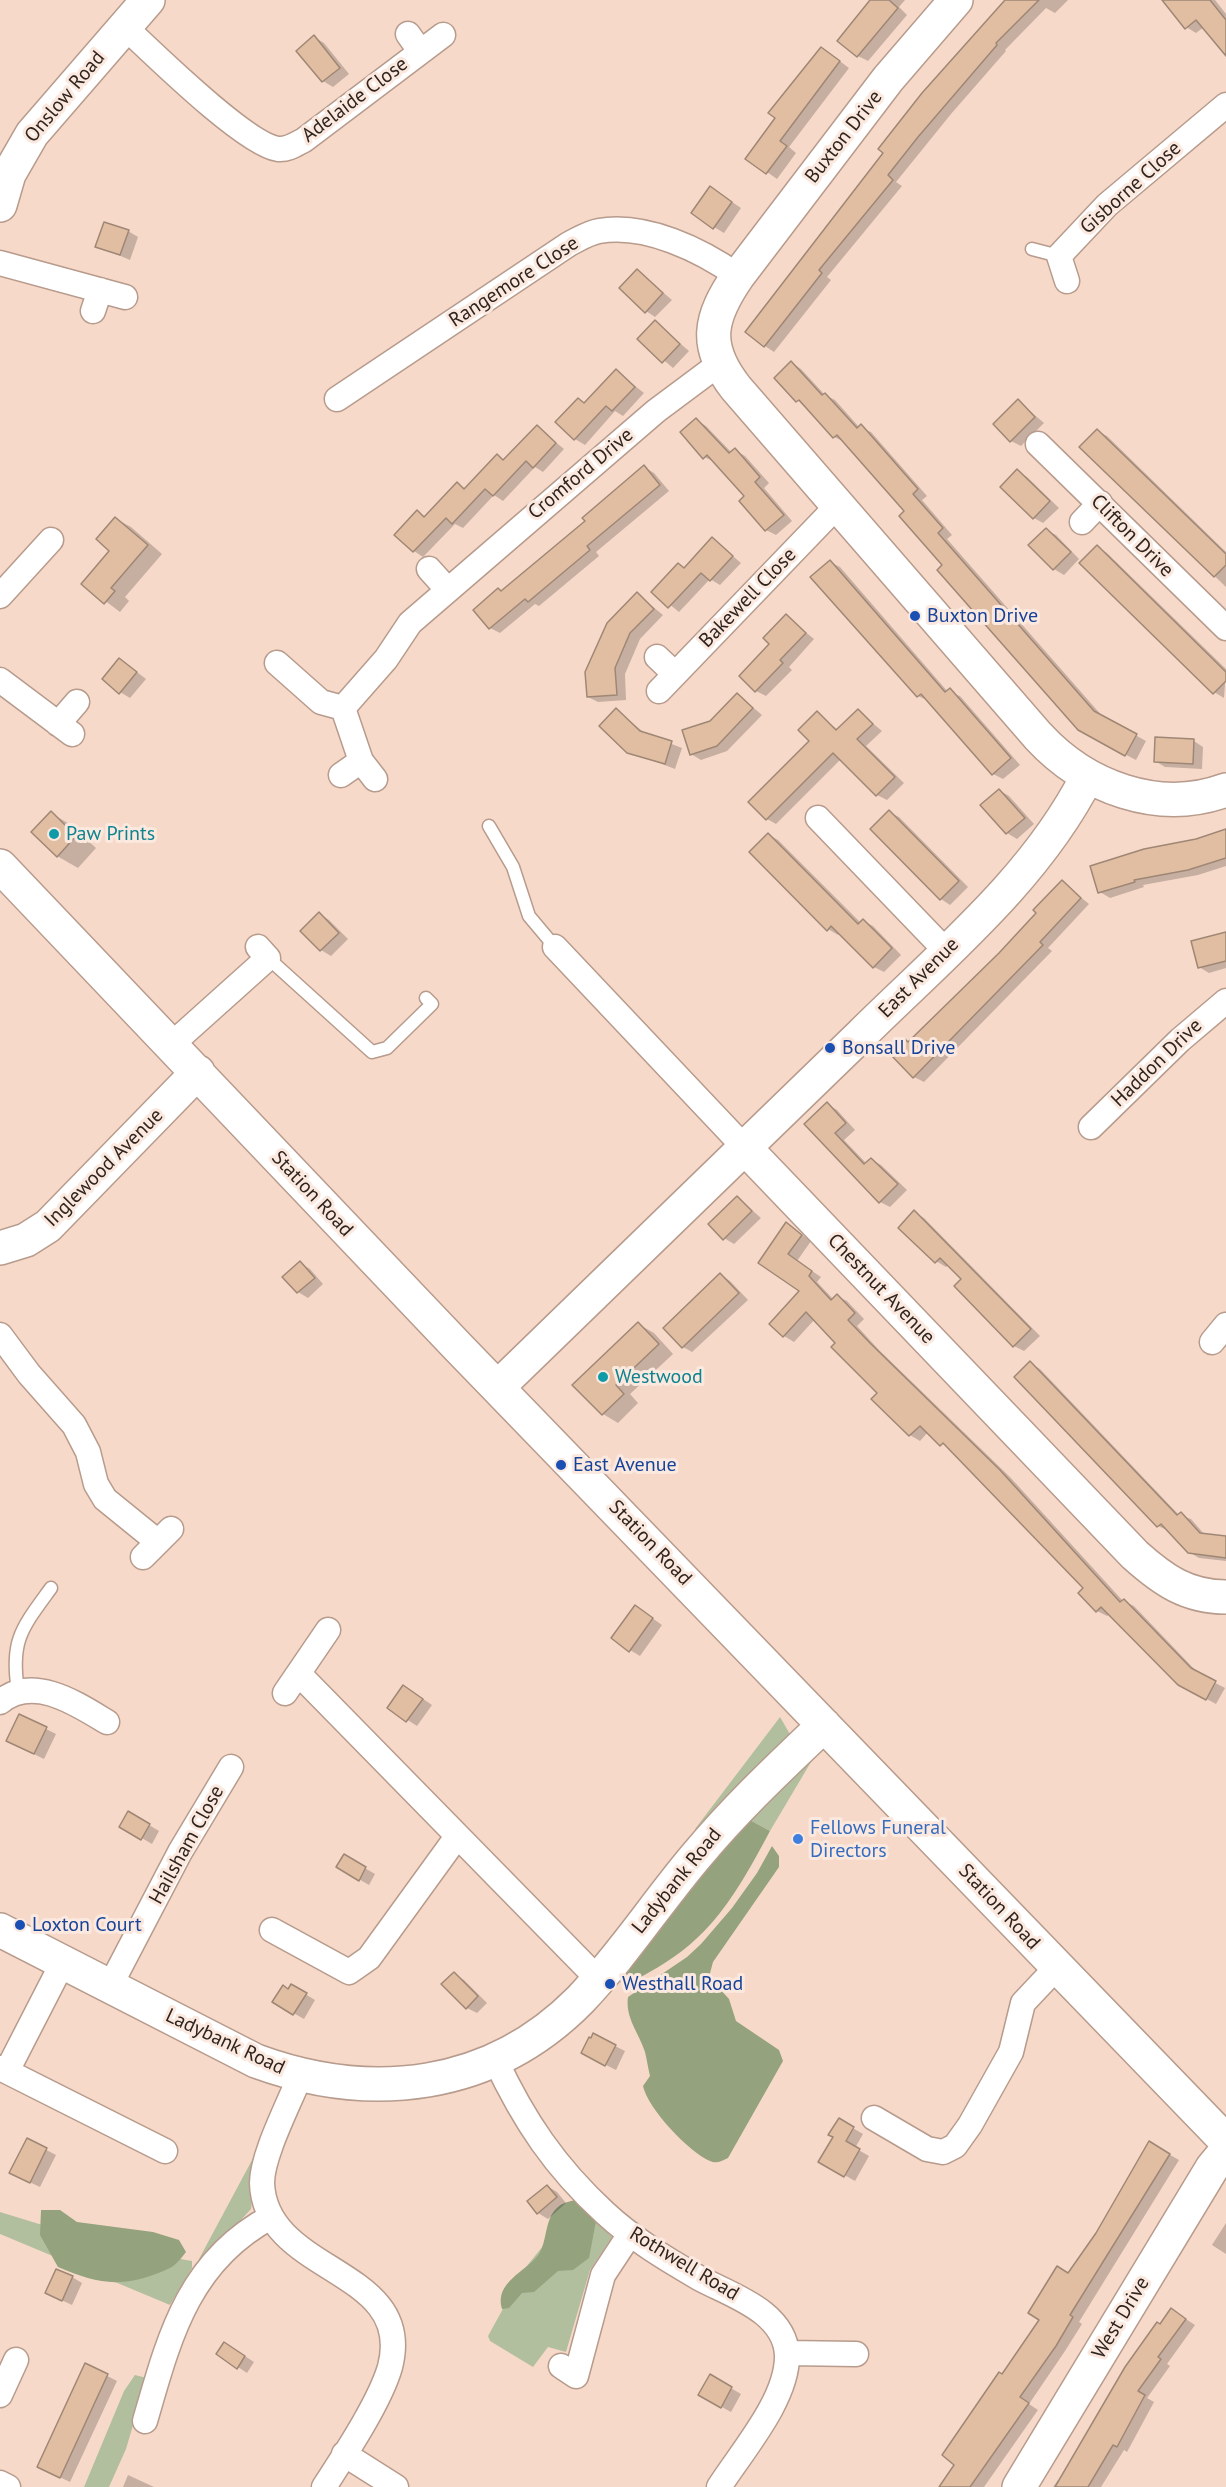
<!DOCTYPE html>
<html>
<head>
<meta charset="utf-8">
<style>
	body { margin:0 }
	canvas { display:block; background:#f7d9c9 }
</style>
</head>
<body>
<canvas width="1226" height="2487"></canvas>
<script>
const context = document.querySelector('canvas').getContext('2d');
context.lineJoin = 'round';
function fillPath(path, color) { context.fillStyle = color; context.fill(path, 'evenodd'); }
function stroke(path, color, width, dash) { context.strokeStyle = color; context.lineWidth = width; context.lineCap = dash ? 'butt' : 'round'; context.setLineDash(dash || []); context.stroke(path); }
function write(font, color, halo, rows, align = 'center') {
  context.font = font + ' "PT Sans",sans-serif'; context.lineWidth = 6; context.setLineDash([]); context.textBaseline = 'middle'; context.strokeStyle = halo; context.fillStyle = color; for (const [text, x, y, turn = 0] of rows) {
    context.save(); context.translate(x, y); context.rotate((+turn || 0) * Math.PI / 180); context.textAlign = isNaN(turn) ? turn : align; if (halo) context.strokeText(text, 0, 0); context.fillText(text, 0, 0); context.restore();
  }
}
fillPath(new Path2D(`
	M780,1717L791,1736L698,1833L695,1829Z
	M809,1760L811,1762L770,1831L746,1818Z
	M259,2147L251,2209L199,2266V2259Z
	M577,2204L612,2237L590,2270L566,2352L548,2347L533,2367L490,2341L488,2336L526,2267Z
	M0,2212L117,2248L192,2261V2268L170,2305L0,2234Z
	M135,2375L147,2378L126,2449L109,2487H84L124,2391Z`), '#b2bf9f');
fillPath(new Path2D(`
	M746,1818L770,1831C730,1906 704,1949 624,1985L616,1979Z
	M772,1846L779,1856V1867L713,1962L709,1977L729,1999L736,2021L779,2050L783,2061L728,2158C722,2161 716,2164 710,2161C689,2152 648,2109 643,2086L650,2076C648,2068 647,2060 645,2052C639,2033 625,2018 628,1997L687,1957L701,1944L732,1908L757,1873Z
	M575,2200L597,2216L589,2258L573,2270L558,2271L534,2292L522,2293L509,2308L502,2309C494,2282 526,2272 539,2254C547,2241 545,2221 555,2210C561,2203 567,2202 575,2200Z
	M41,2210H60L77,2222L153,2232L179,2240L186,2252C174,2268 171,2268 153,2275C116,2288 93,2282 58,2267L40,2235Z`), '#94a37d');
fillPath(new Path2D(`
	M872,0H905L899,7L907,15L868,61L858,56Z
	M1008,0H1068L1055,13L1046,8L1005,50L1006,51L951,114L896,182L902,186L827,277L831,280L774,352L765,346Z
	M1164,0H1215L1226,14V53L1204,27L1196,33L1186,27Z
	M314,37L324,43L349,74L333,87L323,81L298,51Z
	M822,48L849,68L789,147L796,153L777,179L747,158L777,118Z
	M720,194L741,208L724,233L714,227Z
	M128,231L138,237L130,260L97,246Z
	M638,271L672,300L655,317L646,311Z
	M655,322L689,351L673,368L639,339Z
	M792,363L801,369L825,395L835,400L859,427L871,432L927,496L922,500L952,535L947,539L1103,717L1146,741L1136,760L1089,736L944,565L906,512L845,442L834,437L778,380Z
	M616,371L644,393L623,416L615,411L585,445L575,439L578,400L585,404Z
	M1018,401L1044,423L1021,446L1011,441Z
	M696,420L706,426L732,453L735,450L745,456L769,483L764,488L792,521L776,535L766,530L746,497L715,462L704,457Z
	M537,427L564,449L543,472L535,467L503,501L494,495L463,528L455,524L423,557L414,551L417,512L426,517L457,484L466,489L497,456L505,461Z
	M1097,431L1107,436L1226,552V587L1081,447Z
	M644,467L654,473L669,491L596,552L599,556L539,606L535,604L500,633L490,628L502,592L587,521Z
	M1017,471L1027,477L1059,508L1043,523L1034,518Z
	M116,519L131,527L162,554L125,597L129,601L120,612L83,584L112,550Z
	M1046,530L1056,535L1079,559L1064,575L1054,569Z
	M713,539L741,563L720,585L710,579L679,612L653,591L679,565L685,568Z
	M1097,547L1107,553L1226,669L1224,698L1214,692Z
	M830,562L840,567L948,692L960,696L1020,765L1003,779L993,774L929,701L918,696Z
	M637,594L663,615L640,639L625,674L626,700L598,702L588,697Z
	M786,616L814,639L789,667L792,670L766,696L756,691L772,644Z
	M120,659L146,679L130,698L120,692Z
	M737,694L762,715L727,751L701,760L691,754L711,722Z
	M616,710L646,734L682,748L675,769L628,751Z
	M858,711L882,731L866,746L904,783L887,800L877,795L841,759L776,824L767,819L811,741L817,713L838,730Z
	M1194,741L1203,747L1202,769L1165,767L1155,761Z
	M999,790L1009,796L1034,824L1017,839L1007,833L982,805Z
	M889,812L899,817L968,887L950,905L941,899Z
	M51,813L71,825L96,848L78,868L57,856Z
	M1226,831V866L1198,875L1143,885L1144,887L1110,898L1100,892L1197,840Z
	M769,835L778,840L861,923L863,921L873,926L901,955L884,972L874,967L840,933L838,935L828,929Z
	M1062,882L1089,904L1048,948L1052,951L924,1082L914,1077L909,1043L1000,954L1039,913Z
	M320,914L329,920L348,939L331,956L321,950L302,931Z
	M1226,933V968L1209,973L1199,967Z
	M827,1104L837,1110L855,1130L844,1140L867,1164L871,1159L881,1165L907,1190L890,1207L880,1202L806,1124Z
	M737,1197L761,1218L734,1244L724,1238Z
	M914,1212L924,1218L1040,1336L1024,1351L1014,1346L963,1279L948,1265L946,1267L936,1261Z
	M787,1224L811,1241L797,1261L821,1277L817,1282L833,1299L837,1296L847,1301L864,1319L857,1326L879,1350L1010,1477L1123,1601L1134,1606L1200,1675L1225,1688L1216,1704L1179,1684L1110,1613L1107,1616L1097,1611L1085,1588L951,1450L928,1432L920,1441L910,1435L873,1399L879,1393L815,1319L794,1342L784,1336L801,1291L760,1262Z
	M300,1263L310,1269L323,1284L308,1298L298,1292L284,1277Z
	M721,1275L730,1281L748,1300L692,1352L683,1347Z
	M638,1324L654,1333L673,1354L630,1394L638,1403L618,1423L603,1414Z
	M1030,1363L1040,1369L1179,1515L1191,1519L1205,1535L1226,1537V1561L1199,1558L1189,1552L1169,1531L1158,1526L1016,1377Z
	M645,1613L662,1625L640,1656L630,1650Z
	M413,1692L432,1705L417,1726L389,1708Z
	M20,1716L56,1734L44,1759L17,1746Z
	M129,1813L159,1831L152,1844L121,1826Z
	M344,1856L375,1874L369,1885L338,1867Z
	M455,1974L464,1980L487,2003L477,2013L467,2008Z
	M292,1986L315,2000L304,2019L274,2002Z
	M615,2046L625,2051L616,2070L592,2058Z
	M839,2120L863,2134L855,2148L869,2156L855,2181L820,2161L835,2137Z
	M27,2140L56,2155L40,2187L21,2178Z
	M1149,2143L1179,2160L1079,2322L1082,2324L1065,2351L1029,2404L1038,2410L984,2487H941L956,2464L1002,2376L1097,2233Z
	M547,2186L557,2192L566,2203L548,2219L538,2213Z
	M1226,2223V2254L1212,2245Z
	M72,2277L82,2283L72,2305L57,2298Z
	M1181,2316L1195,2325L1167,2364L1170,2366L1147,2398L1154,2402L1127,2452L1124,2450L1101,2487H1053L1058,2480L1060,2482L1160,2326Z
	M234,2349L254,2362L247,2373L238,2367Z
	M86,2365L117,2381L70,2482L49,2472Z
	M710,2376L741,2394L731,2412L700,2395Z
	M128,2475L154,2487H123Z`), '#0003');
const building = new Path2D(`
	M870,0H889L898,8L857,57L837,41Z
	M1005,0H1039L996,43L997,45L918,137L888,175L893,180L819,270L822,273L764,347L745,332L883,153L878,149L922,93Z
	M1162,0H1210L1226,20V56L1196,20L1185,29Z
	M314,35L340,68L322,82L296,51Z
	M821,47L840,61L780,141L787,146L766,174L745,159L775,118L768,113Z
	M710,186L732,202L713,229L691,213Z
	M104,222L129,230L120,255L95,247Z
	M637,269L663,293L645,313L619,288Z
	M655,320L680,344L662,363L637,339Z
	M791,361L822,395L825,393L857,428L861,424L918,489L913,494L943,528L938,533L1094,711L1137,734L1125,756L1078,730L937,570L942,565L899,516L904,511L837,435L833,438L799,400L796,402L774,378Z
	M616,369L635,387L612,411L606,406L574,440L555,422L578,398L584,403Z
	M1018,399L1035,417L1010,442L993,424Z
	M696,418L729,453L735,448L760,477L755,482L784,515L765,531L739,501L744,496L707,455L703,459L680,432Z
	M537,425L556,443L533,468L526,461L493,496L485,489L452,524L446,518L413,552L394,535L417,510L424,517L457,482L464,489L497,454L503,460Z
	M1097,429L1226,554V565L1214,577L1079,447Z
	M644,465L660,485L587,546L590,550L528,602L525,599L489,629L473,610L498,588L501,591L585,521L582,518Z
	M1017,469L1050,501L1033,519L1000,487Z
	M115,517L148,545L111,588L115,591L104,604L81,584L109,551L96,539Z
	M1046,528L1071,552L1053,570L1028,545Z
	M712,537L733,556L710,581L701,573L668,608L651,592L678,563L684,568Z
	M1097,545L1226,672V681L1213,694L1079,563Z
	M830,560L945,692L950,688L1011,758L992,775L921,694L917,697L810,577Z
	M637,592L654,609L630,633L615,668L617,695L587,697L585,672L607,623Z
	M786,614L806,633L780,660L783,663L755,692L739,676L769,644L763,638Z
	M119,658L137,672L119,694L102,679Z
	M737,693L753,708L717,746L690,755L682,730L710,721Z
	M616,708L640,731L672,741L665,764L627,753L599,726Z
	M858,709L873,724L857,739L895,777L876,796L833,753L766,820L748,802L809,741L798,730L817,711L836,730Z
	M1155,737L1194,739L1193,764L1154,762Z
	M999,789L1025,818L1006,834L980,805Z
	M889,810L959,881L940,900L870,829Z
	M51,811L76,836L57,857L31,832Z
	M1226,829V858L1188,870L1134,880L1135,882L1098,893L1090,866L1144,849L1196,839Z
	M768,833L858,924L863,919L892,948L873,968L831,926L827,931L749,852Z
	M1062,880L1081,898L1040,942L1043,945L913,1078L890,1054L905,1039L908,1042L999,953L1036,913L1033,910Z
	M319,912L339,933L320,951L300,931Z
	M1226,932V961L1198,968L1191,941Z
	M827,1102L846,1123L835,1133L864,1164L871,1158L898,1184L879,1203L804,1124Z
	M737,1196L752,1211L723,1240L708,1224Z
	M914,1210L1031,1329L1013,1347L954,1286L961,1279L940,1258L935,1263L898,1228Z
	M786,1222L802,1235L788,1254L812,1271L809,1276L831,1300L837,1294L855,1313L848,1320L870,1343L1000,1470L1120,1602L1124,1599L1191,1668L1216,1681L1206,1700L1178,1685L1101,1607L1096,1612L1078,1593L1083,1588L943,1443L940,1446L920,1426L909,1436L871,1399L877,1393L831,1347L835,1343L806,1312L783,1337L769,1324L799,1291L758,1263Z
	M300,1261L315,1278L297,1293L282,1277Z
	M720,1273L739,1293L682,1348L663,1328Z
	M638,1322L659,1344L616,1385L624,1394L602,1415L572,1385Z
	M1030,1361L1177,1515L1181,1512L1200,1533L1226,1536V1558L1188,1553L1161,1524L1157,1527L1014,1377Z
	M635,1605L653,1618L629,1652L611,1638Z
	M403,1685L423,1699L406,1722L387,1708Z
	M19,1714L47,1727L34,1754L6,1741Z
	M128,1811L150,1824L141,1840L119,1827Z
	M344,1854L366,1867L359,1881L336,1867Z
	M454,1972L478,1996L466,2009L441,1984Z
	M291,1984L307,1993L293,2015L272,2002L283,1985L288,1989Z
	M593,2033L616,2045L605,2066L581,2053L589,2037L591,2038Z
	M839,2118L854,2127L846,2141L860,2149L844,2177L818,2162L833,2137L828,2135Z
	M27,2138L47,2148L30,2183L9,2173Z
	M1149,2141L1170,2154L1070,2315L1073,2317L1056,2346L1020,2397L1029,2403L970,2487H939L954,2465L942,2455L999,2372L1002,2374L1039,2320L1028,2313L1057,2266L1068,2273L1096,2233Z
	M547,2185L557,2197L537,2214L527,2201Z
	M56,2269L73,2276L62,2301L45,2293Z
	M1171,2308L1186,2319L1158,2357L1161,2359L1138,2391L1145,2395L1117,2447L1113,2445L1088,2487H1055L1125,2367L1157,2322L1160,2324Z
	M224,2342L245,2356L237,2369L216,2354Z
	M85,2363L108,2374L60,2478L37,2467Z
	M710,2374L732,2387L721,2408L698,2395Z`);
fillPath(building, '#e1bea2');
stroke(building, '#9f8775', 1.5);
const lane = new Path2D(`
	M1032,249L1059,256
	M489,826L513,867L529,916L555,947
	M268,958L372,1052L387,1048L432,1004L426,998
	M18,1691C10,1640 22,1628 51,1588`);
const street = new Path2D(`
	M125,27C154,54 245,144 278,149C288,150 296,144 304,140L443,35
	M408,34L420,51
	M0,263L125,297
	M1067,281L1059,256L1107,205L1226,105
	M93,311L100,290
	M337,399L569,244C579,239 588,233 599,231C646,223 701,250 738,276
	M1038,444L1226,628
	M1082,522L1100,503
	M429,569L447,589
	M0,596L51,540
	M657,657L675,674
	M277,663L321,702L343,708L361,761L375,779
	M0,680L72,734
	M659,691L838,505
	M343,708L386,659L410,623L656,411L719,364
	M58,724L77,702
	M341,775L361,761
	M818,818L946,951
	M555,947L745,1148
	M171,1045L268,958L258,947
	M1091,1127L1180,1040L1226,1001
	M0,1335L29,1374L74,1425L88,1452L96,1484L105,1499L158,1542
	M1212,1342L1226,1325
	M143,1557L171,1529
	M299,1674L598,1979
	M285,1693L328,1630
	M0,1702C33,1674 77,1704 107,1722
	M272,1930L349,1972L369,1958L456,1838
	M110,1986L180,1852L231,1767
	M495,2059C524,2121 555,2167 605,2213C633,2239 666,2259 699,2278C730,2295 785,2311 787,2355C788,2399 742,2451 719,2487
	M0,2068L165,2151
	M7,2071L63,1962
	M300,2076C289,2104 262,2155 262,2183C265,2275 416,2267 390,2367C380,2402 344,2456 324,2487
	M874,2118L927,2149L943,2152L955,2146L970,2125L1011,2052L1023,2003L1056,1968
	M787,2353L856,2354
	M561,2366L576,2376L603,2275L630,2234
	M0,2395L16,2360
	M145,2421C169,2338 188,2261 271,2217
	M344,2454L396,2487
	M0,2483L8,2487`);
const secondary = new Path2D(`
	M956,0L888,79L738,276C709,318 703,346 736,388L1038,736C1085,787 1158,815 1226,790
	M0,205L9,174L32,134L148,0
	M0,866L458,1347L1226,2141
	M745,1148L1135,1555C1163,1580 1187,1597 1226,1597
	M0,1248L26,1240L48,1226L198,1072
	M498,1387C620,1270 741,1152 862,1034C942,955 1036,878 1087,777
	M0,1930L256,2061C371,2103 491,2090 580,2000C623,1955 657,1902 697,1855C736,1808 780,1767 824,1725
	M1019,2487L1212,2168L1226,2151`);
stroke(lane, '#b79b8c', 15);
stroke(street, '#b79b8c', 27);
stroke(secondary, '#b79b8c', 36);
stroke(lane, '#fff', 12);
stroke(street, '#fff', 24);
stroke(secondary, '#fff', 33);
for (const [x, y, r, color] of [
	[915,616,6,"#1a4fb4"],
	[54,834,6,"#0f9aa8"],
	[830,1048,6,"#1a4fb4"],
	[603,1377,6,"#0f9aa8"],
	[561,1465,6,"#1a4fb4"],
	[798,1839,6,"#3f7fe0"],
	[20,1925,6,"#1a4fb4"],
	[610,1984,6,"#1a4fb4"]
]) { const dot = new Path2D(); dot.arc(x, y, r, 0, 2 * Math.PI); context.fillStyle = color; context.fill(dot); stroke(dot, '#fbe9df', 2); }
write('20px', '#2f241e', '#fbe9df', [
	["Onslow Road",65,97,-50],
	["Adelaide Close",355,100,-37],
	["Buxton Drive",844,137,-52],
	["Gisborne Close",1131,188,-42],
	["Rangemore Close",514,282,-33],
	["Cromford Drive",581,474,-40],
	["Clifton Drive",1132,536,45],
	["Bakewell Close",748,598,-46],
	["East Avenue",919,978,-45],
	["Haddon Drive",1157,1063,-44],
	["Inglewood Avenue",104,1168,-45],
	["Station Road",312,1194,47],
	["Chestnut Avenue",881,1289,46],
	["Station Road",650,1543,46],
	["Hailsham Close",187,1845,-61],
	["Ladybank Road",677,1881,-51],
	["Station Road",999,1907,47],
	["Ladybank Road",225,2042,25],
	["Rothwell Road",684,2264,31],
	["West Drive",1121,2318,-59]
]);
write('20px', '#164399', '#fbe9df', [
	["Buxton Drive",927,616],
	["Bonsall Drive",842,1048],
	["East Avenue",573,1465],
	["Loxton Court",32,1925],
	["Westhall Road",622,1984]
], 'left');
write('20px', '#0d838f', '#fbe9df', [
	["Paw Prints",66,834],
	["Westwood",615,1377]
], 'left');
write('20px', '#366cbe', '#fbe9df', [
	["Fellows Funeral",810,1828],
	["Directors",810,1851]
], 'left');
</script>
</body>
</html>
